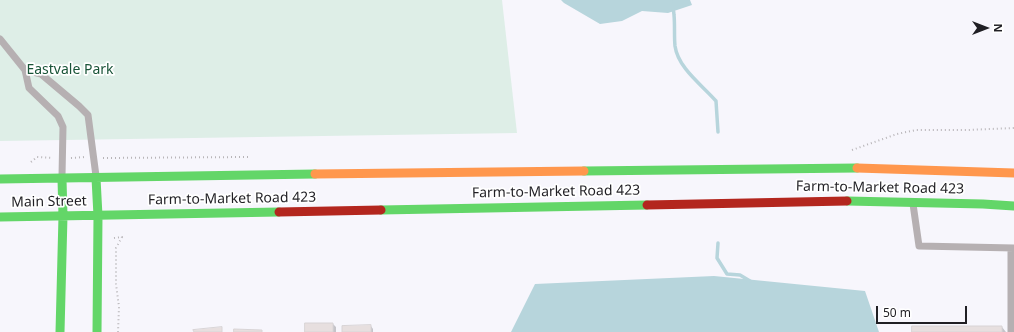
<!DOCTYPE html>
<html>
<head>
<meta charset="utf-8">
<style>
	body { margin:0 }
	#map { position:relative; width:1014px; height:332px; overflow:hidden; background:#f7f6fc; font-family:"Noto Sans",sans-serif }
	canvas { display:block }
	.north { position:absolute; left:966px; top:8px; width:40px; height:40px; -webkit-text-stroke:3px #fff; paint-order:stroke; rotate:90deg; font-size:11px; font-weight:700; line-height:16px; text-align:center; color:#201f24 }
	.north::after { content:''; display:block; margin:auto; width:14px; height:18px; background:#201f24; clip-path:polygon(50% 0,100% 100%,50% 72%,0 100%) }
	.scale { position:absolute; left:876px; top:306px; width:91px; height:18px; box-sizing:border-box; border:2px solid #201f24; border-top:0; padding-left:5px; font-size:12px; line-height:14px; white-space:nowrap; color:#201f24; -webkit-text-stroke:3px #fff; paint-order:stroke }
</style>
</head>
<body>
<div id="map">
<canvas width="1014" height="332"></canvas>
<div class="north">N</div>
<div class="scale">50 m</div>
</div>
<script>
const context = document.querySelector('canvas').getContext('2d');
context.lineJoin = 'round';
function fillPath(path, color) { context.fillStyle = color; context.fill(path, 'evenodd'); }
function stroke(path, color, width, dash) { context.strokeStyle = color; context.lineWidth = width; context.lineCap = dash ? 'butt' : 'round'; context.setLineDash(dash || []); context.stroke(path); }
function write(font, color, halo, rows, align = 'center') {
  context.font = font + ' "Noto Sans",sans-serif'; context.lineWidth = 3.5; context.setLineDash([]); context.textBaseline = 'middle'; context.strokeStyle = halo; context.fillStyle = color; for (const [text, x, y, turn = 0] of rows) {
    context.save(); context.translate(x, y); context.rotate((+turn || 0) * Math.PI / 180); context.textAlign = isNaN(turn) ? turn : align; if (halo) context.strokeText(text, 0, 0); context.fillText(text, 0, 0); context.restore();
  }
}
fillPath(new Path2D(`
	M0,0H502L517,133L0,141Z`), '#deeee7');
fillPath(new Path2D(`
	M561,0H690L692,5L668,13L642,11L622,21L600,24L564,3Z
	M714,276L865,291L879,332H511L535,284Z`), '#b7d5dc');
fillPath(new Path2D(`
	M333,324L336,327V332H306Z
	M371,326L373,329V332H343Z
	M1002,327L1006,332H913Z`), '#0003');
stroke(new Path2D(`
	M670,0C672,5 674,10 674,15C675,25 674,36 675,46C678,68 702,85 716,101L718,132
	M718,243L717,258L727,274L740,275L750,281`), '#b7d5dc', 3.5);
const building = new Path2D(`
	M305,323H333V332H305Z
	M371,325V332H342V326Z
	M912,326H1002V332H912Z
	M222,327V332H194L193,330Z
	M234,329L262,330V332H234Z`);
fillPath(building, '#e7dfdf');
stroke(building, '#d8d4d6', 1);
stroke(new Path2D(`
	M852,150L897,134L916,130H967L1014,128
	M71,158L85,157
	M103,158L249,157
	M31,162L37,157L53,158
	M114,238L122,237L116,248V284L119,307L118,332`), '#b8b5b8', 2, [1, 3]);
stroke(new Path2D(`
	M0,39L25,70L29,88L58,116L63,127L62,176
	M25,70L41,74L79,106L88,115L96,176
	M913,204L919,246L1014,248
	M1011,248V332`), '#b6b0b2', 7);
stroke(new Path2D(`
	M584,171L857,168
	M96,178L98,216L97,332
	M0,179L315,174
	M847,201L983,204L1014,206
	M381,210L647,205
	M0,217L279,212
	M60,332L63,216L62,179`), '#63d668', 9);
stroke(new Path2D(`
	M857,168L1014,173
	M315,174L584,171`), '#ff974d', 9);
stroke(new Path2D(`
	M647,205L847,201
	M279,212L381,210`), '#b3261e', 9);
write('14px', '#195438', '#fff', [
	["Eastvale Park",70,70]
]);
write('14px', '#201f24', '#fff', [
	["Farm-to-Market Road 423",880,188,1],
	["Farm-to-Market Road 423",556,192,-1],
	["Farm-to-Market Road 423",232,199,-1],
	["Main Street",49,202,-1]
]);
</script>
</body>
</html>
